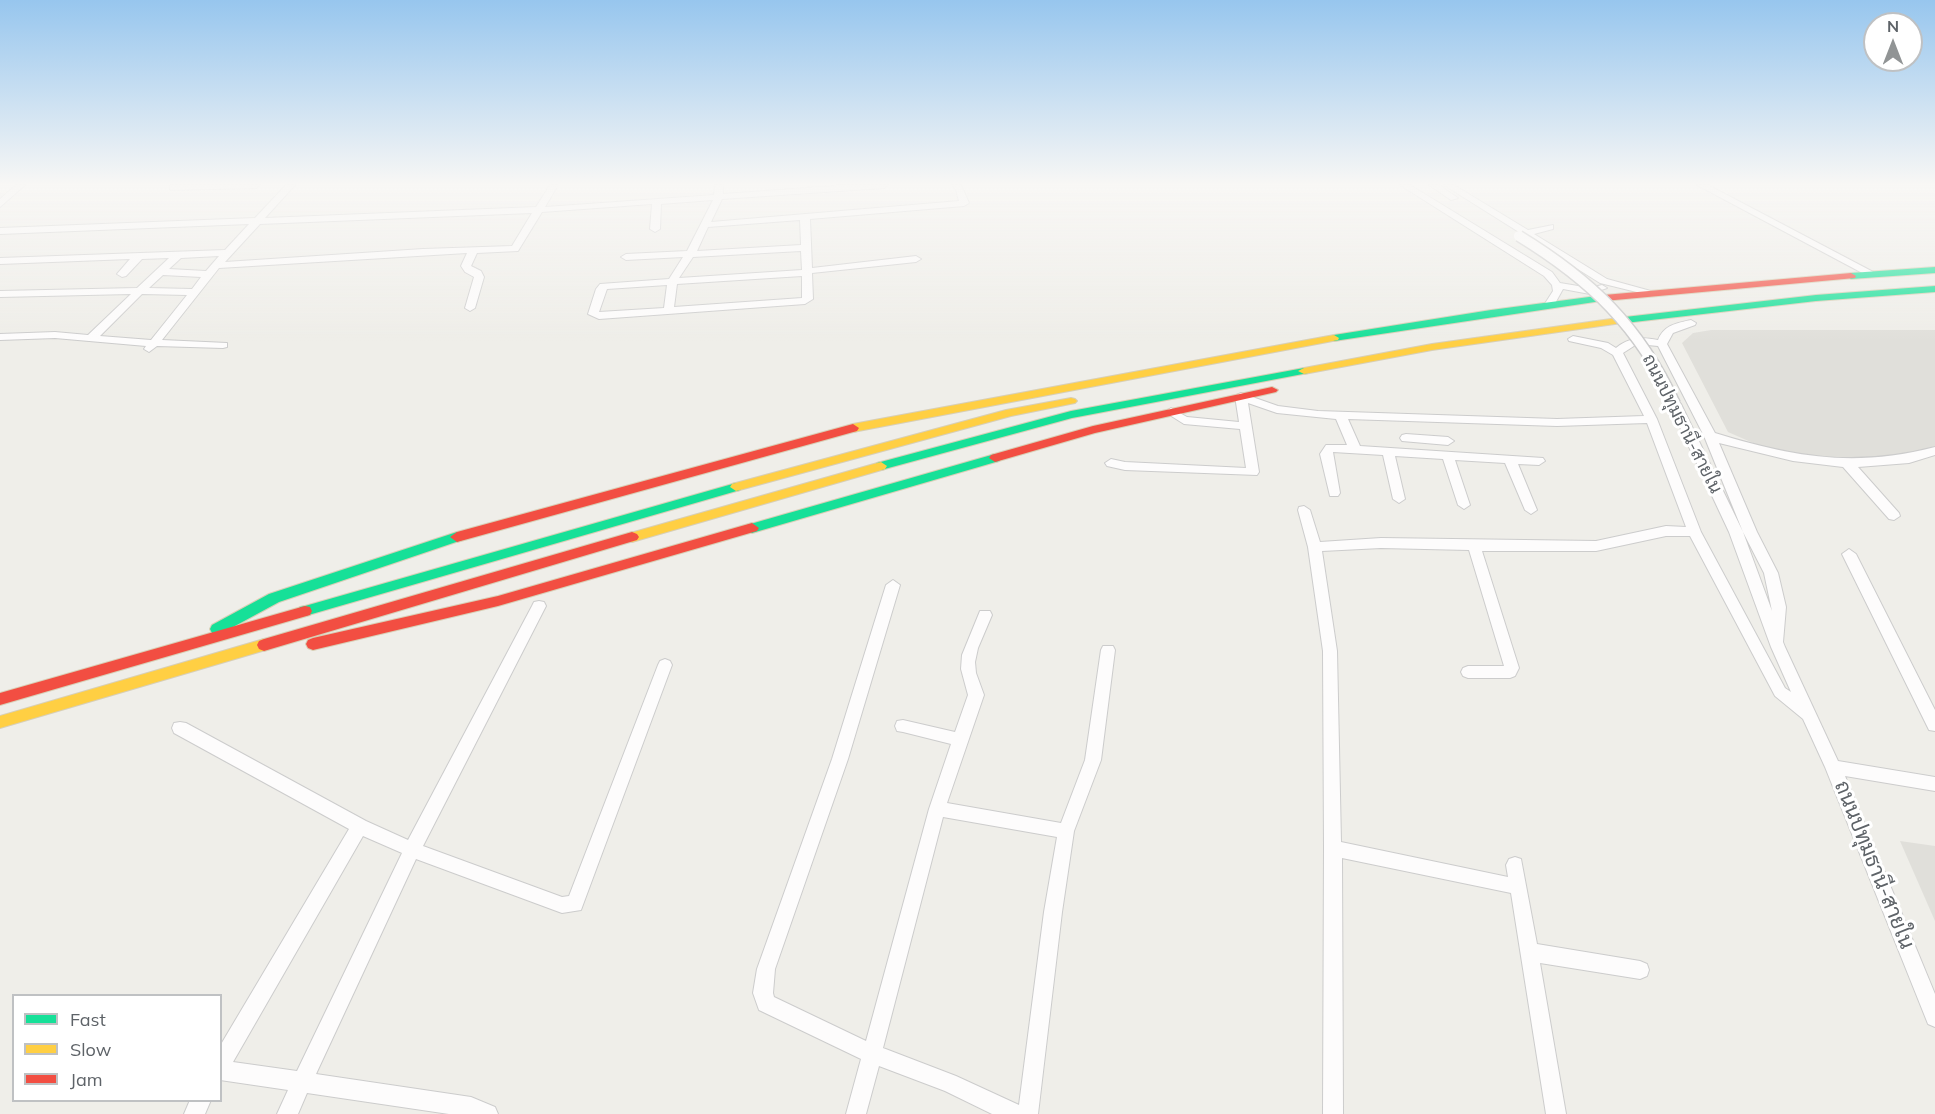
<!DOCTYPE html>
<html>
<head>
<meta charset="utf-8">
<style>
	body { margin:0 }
	#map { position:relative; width:1935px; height:1114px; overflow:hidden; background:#efeee9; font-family:Mulish,sans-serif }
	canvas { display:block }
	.legend { position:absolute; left:12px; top:994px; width:210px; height:108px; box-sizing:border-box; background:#fff; border:2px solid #bfc1c3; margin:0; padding:8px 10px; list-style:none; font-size:18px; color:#5e6368 }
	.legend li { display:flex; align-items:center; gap:12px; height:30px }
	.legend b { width:30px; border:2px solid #bfc1c3 }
	.north { position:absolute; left:1863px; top:12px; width:60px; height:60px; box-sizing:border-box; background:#fff; border:2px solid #bfc1c3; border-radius:50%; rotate:0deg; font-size:16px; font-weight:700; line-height:24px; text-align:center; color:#5e6368 }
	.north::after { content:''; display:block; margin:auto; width:21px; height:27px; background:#919495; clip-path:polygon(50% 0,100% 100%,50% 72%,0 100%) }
</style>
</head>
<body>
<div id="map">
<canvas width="1935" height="1114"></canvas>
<ul class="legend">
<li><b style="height:8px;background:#16e098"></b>Fast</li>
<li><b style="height:8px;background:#ffcf43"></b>Slow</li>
<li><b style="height:8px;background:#f24e42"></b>Jam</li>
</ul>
<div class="north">N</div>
</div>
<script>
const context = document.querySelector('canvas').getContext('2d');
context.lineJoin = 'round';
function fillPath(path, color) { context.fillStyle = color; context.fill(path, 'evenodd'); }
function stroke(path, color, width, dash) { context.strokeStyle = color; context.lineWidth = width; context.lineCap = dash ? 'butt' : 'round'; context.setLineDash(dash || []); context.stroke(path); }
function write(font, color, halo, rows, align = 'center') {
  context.font = font + ' Mulish,Sarabun,sans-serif'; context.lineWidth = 6; context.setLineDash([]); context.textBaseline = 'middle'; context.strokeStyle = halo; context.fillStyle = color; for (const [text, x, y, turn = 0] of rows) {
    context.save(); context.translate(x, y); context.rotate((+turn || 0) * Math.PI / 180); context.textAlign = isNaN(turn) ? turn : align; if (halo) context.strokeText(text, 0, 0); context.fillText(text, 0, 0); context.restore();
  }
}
fillPath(new Path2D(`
	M1711,330H1935V446L1908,454L1852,459L1821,458L1769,450L1728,432L1682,343L1693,333Z
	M1900,841L1935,846V921Z`), '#e0dfda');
const street = new Path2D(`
	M16,185H25L0,207V199Z
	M173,185H260L256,188L170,190V186Z
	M286,185H295L265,218L536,207L550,185H558L545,207L714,195L715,185H723V194L848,185H888L884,188L722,199L711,222L959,201L956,190L952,185H961L969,203L964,206L810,219L812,268L916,256L921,259L916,262L812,273L813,299L805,304L599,319L588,314L596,289L600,284L669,279L683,257L626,260L621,257L626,254L687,251L713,200L661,204L660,229L655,232L650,229L652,204L542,212L518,251L477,253L471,266L481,271L484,277L475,308L470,311L465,308L474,277L465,272L461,266L467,253L219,268L162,340L227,343V347L223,348L157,346L149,352L144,349L146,346L55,338L0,340V334L55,332L88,335L131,294L0,297V291L137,288L169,258L142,259L126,276L122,277L117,274L130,259L0,264V258L225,250L249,224L0,234V228L255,218ZM532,213L512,246L423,249L225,262L260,224ZM800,220L801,245L697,251L708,227ZM801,251L802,270L679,278L693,257ZM219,256L206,271L169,269L181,258ZM163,275L201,277L192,289L149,288ZM802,276V298L674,307L677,284ZM667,285L664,308L599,312L607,289ZM142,294L187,295L151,340L100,336Z
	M1400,185H1410L1552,272L1560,283L1590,288L1602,285L1607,288L1590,294L1563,289L1553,307H1545L1544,305L1553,291L1552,285L1544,276Z
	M1429,185H1439L1458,198L1451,200Z
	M1444,185H1454L1528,230L1553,225V229L1534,234L1607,279L1658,293L1653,296L1600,283Z
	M1697,185H1708L1877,274L1876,276H1868Z
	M1691,320L1696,323L1695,325L1673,333L1667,344L1715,433C1793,457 1854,468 1935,447V455L1909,463L1858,467L1899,513L1900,516L1894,520L1889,519L1843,467L1793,461L1719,443L1757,532L1778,573L1786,607L1783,642L1785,647L1838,761L1935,777V791L1845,776L1935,994V1027L1928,1024L1825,767L1803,719L1775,696L1690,536H1666L1596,551H1482L1519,668L1515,676L1510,678H1468L1463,676L1461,672L1463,668L1468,666H1504L1469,550L1381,548L1322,551L1337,651L1341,842L1508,877L1506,865L1509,859L1515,857L1521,859L1537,944L1640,961L1647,964L1649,970L1647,976L1640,979L1540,963L1566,1114H1546L1511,893L1342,858L1343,1114H1323L1324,848L1323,651L1308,547L1298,510L1299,507L1304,506L1310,510L1320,542L1381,538L1596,541L1666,526L1686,527L1647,423L1557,426L1348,419L1360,446L1543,458L1545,461L1539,465L1518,464L1537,510L1531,514L1525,510L1505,463L1455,460L1470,505L1464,509L1458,505L1443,459L1395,456L1405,499L1399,503L1393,499L1383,455L1333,452L1340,493L1338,496H1330L1320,454L1326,445H1347L1336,419L1277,413L1248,403L1259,472L1257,475L1125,470L1107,466L1105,463L1111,459L1125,462L1246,468L1240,429L1184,424L1165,412L1171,408L1187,417L1239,422L1235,396L1241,393L1278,406L1318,411L1557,419L1644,416L1613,355L1601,348L1569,341L1568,339L1573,336L1608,343L1616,348C1629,337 1642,337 1658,340C1664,325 1677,323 1691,320ZM1637,344L1658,346L1704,436L1743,532L1764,573L1772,611L1743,532L1681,404L1679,402H1671L1669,404L1729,532L1771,647L1791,692L1785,688L1701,532L1657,419L1623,353Z
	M1406,434L1448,437L1454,441L1448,445L1402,441L1400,438L1402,435Z
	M1849,549L1856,554L1935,710V731L1929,730L1842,554Z
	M893,580L900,585L848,759L775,969L773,993L774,997L866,1041L929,809L951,744L903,732L897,731L895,726L897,721L903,720L955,732L968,695L961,669L962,655L980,611H990L992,615L978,648L975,662L976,673L984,695L947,803L1061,823L1085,760L1101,650L1103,646H1113L1115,650L1101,760L1074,831L1062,912L1038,1114H992L945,1091L879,1066L866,1114H846L861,1059L759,1010L753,993L757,969L832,759L886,585ZM943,817L1057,837L1044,912L1019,1105L956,1076L883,1048Z
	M539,601L544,602L546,606L423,846L562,897L569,896L658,665L660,661L665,659L670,661L672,665L581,910L562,913L416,859L316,1074L471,1097L495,1107L498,1114H449L307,1093L298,1114H277L288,1090L220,1080V1046L349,829L174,733L172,728L174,723L180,722L186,723L366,821L408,840L532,606L534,602ZM363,836L402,853L297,1071L233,1062Z
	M190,1100H211L205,1114H184Z`);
const fast = new Path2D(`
	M1935,267V273L1851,279L1846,276L1851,273Z
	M1935,286V292L1816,301L1625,323L1620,320L1625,317L1816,295Z
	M1604,295L1609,298L1608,300L1334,341L1329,338L1334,335L1491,310Z
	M1304,368L1308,369V373L1072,418L881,470L875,466L877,463L1071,411Z
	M995,454L999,455L1001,458L999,461L752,533L745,528L747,525Z
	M736,483L740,484L742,487L740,490L305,616L300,615L298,611L300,607L305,606Z
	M457,532L462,534L464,537L462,540L279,602L222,633H212L210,629L212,625L269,594Z`);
const slow = new Path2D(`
	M1625,317L1629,318V322L1432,350L1304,374L1298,371L1304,368L1432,344Z
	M1334,335L1339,338L1338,340L853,432L847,428L853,424Z
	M1071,398L1075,399L1077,401L1075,403L1011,416L736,491L730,487L732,484L1006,410Z
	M881,462L887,466L885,469L632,542L625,537L627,534Z
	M264,639L269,641L271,645L269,649L0,728V716Z`);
const jam = new Path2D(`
	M1851,273L1856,276L1855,278L1604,301L1599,298L1604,295Z
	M1272,387L1278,390L1276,392L1095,433L995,462L989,458L991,455L1093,426Z
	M853,424L859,428L857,431L457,542L450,537L457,532Z
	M752,523L759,528L757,531L498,606L313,650L308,648L306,644L308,640L313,638L498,596Z
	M632,532L637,534L639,537L637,540L264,651L259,649L257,645L259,641L264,639Z
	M305,606L310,607L312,611L310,615L0,705V693Z`);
stroke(street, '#ccc', 2);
stroke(fast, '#d8cfb6', 2);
stroke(slow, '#d8cfb6', 2);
stroke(jam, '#d8cfb6', 2);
fillPath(street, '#fdfcfc');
fillPath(fast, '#16e098');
fillPath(slow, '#ffcf43');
fillPath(jam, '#f24e42');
const streetBridge = new Path2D(`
	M1519,236C1591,280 1639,326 1675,404`);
stroke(streetBridge, '#ccc', 13, []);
stroke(streetBridge, '#fdfcfc', 10);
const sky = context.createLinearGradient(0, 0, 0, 341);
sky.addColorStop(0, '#97c6ee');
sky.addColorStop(0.54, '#f8f7f5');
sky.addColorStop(1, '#f8f7f500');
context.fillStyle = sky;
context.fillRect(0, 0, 1935, 341);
write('18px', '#5e6368', '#fff', [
	["ถนนปทุมธานี-สายใน",1682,424,63]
]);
write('21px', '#5e6368', '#fff', [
	["ถนนปทุมธานี-สายใน",1874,865,68]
]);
</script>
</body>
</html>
